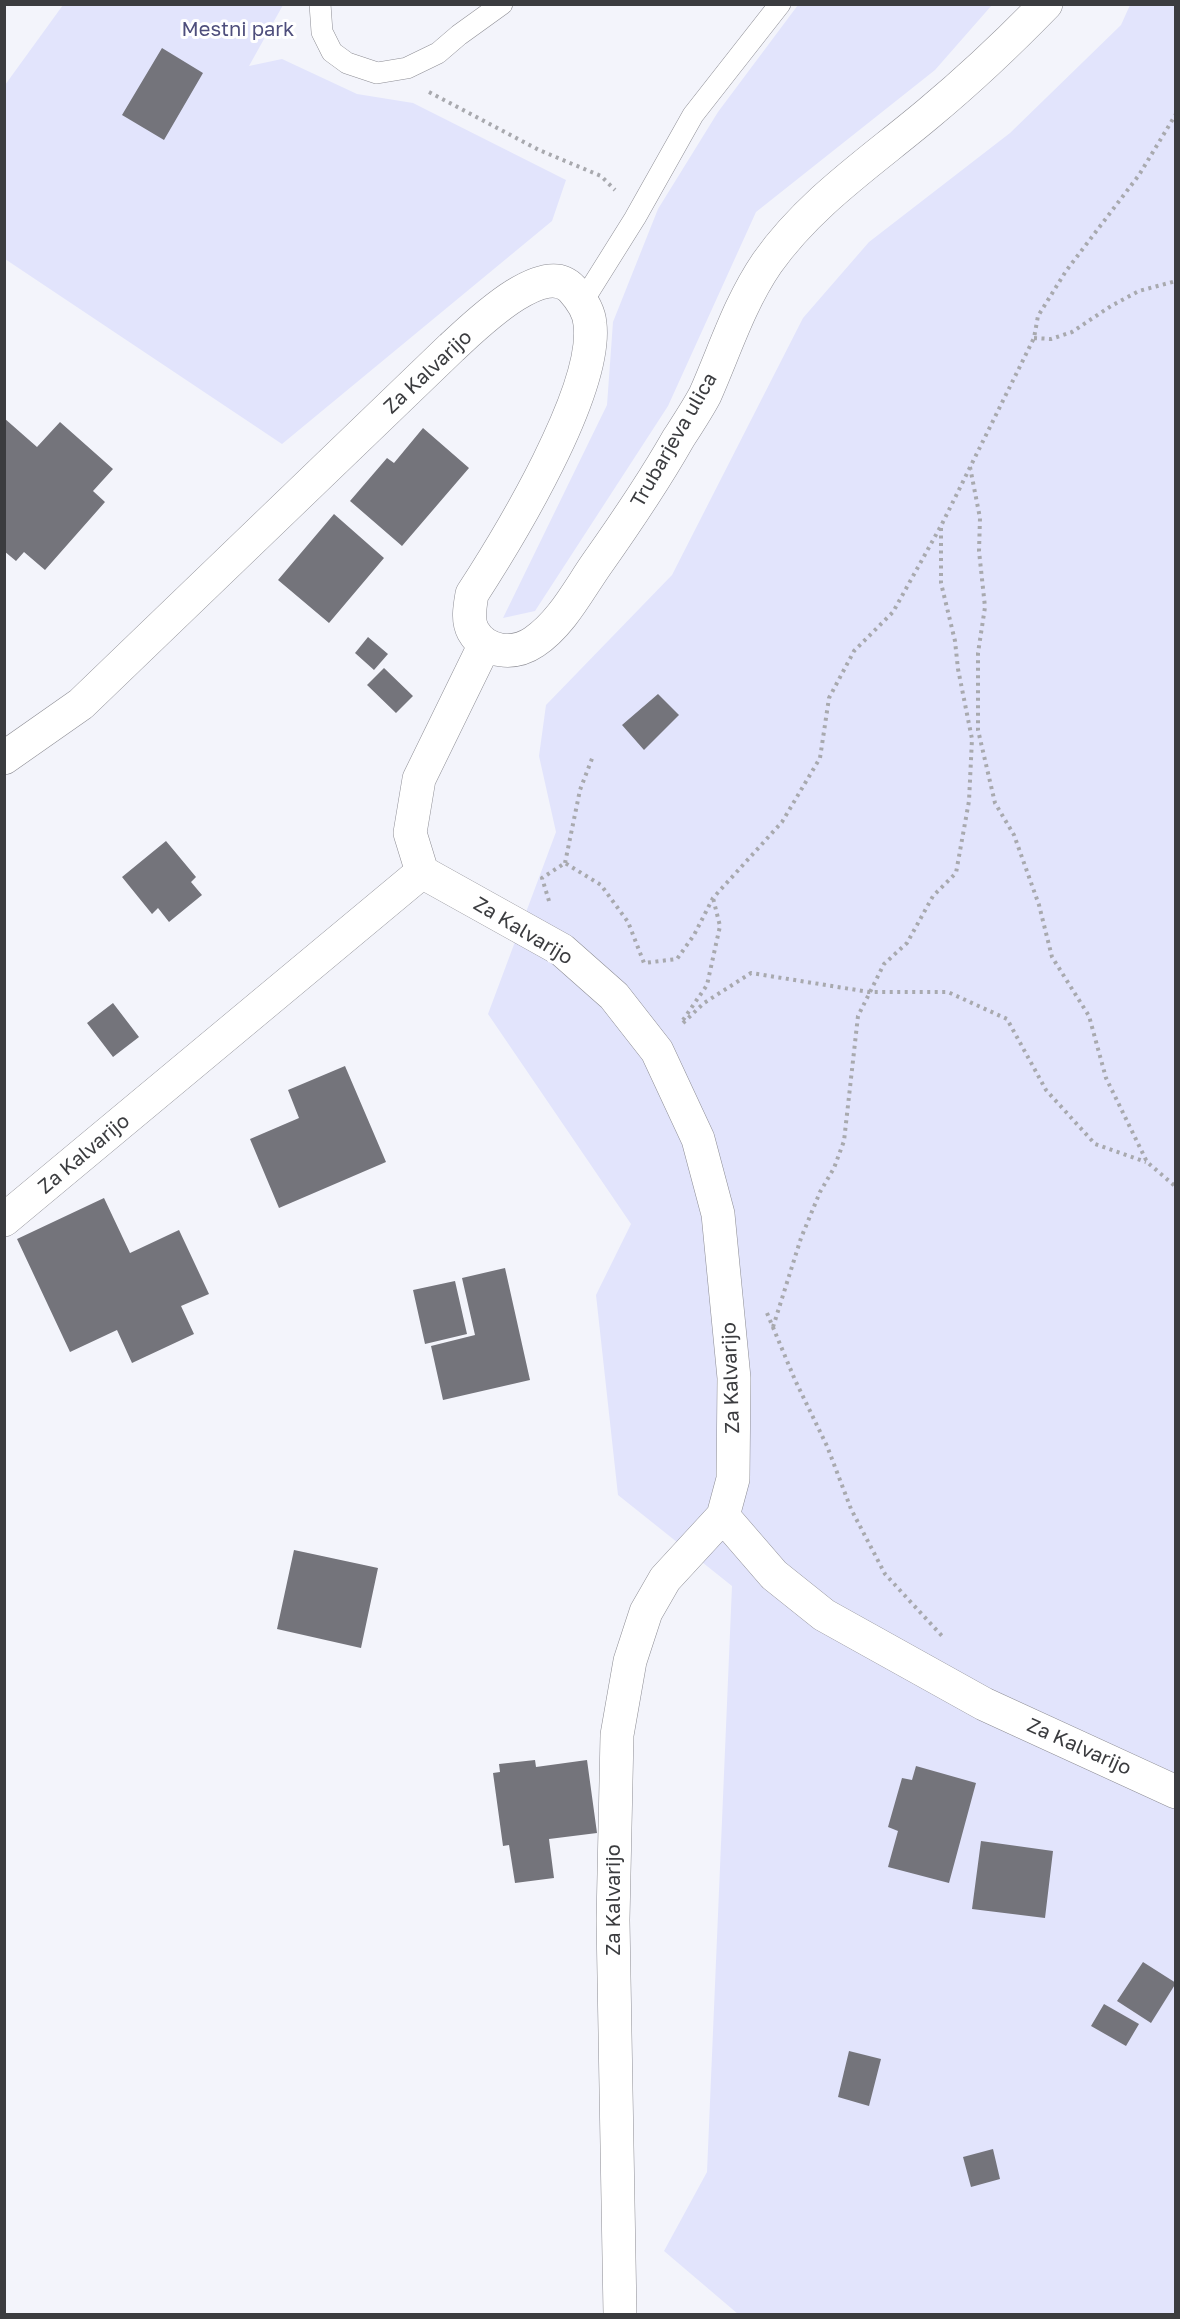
<!DOCTYPE html>
<html>
<head>
<meta charset="utf-8">
<style>
	body { margin:0 }
	#map { position:relative; width:1180px; height:2319px; overflow:hidden; background:#f3f4fb; font-family:"Golos Text",sans-serif }
	canvas { display:block }
	.frame { position:absolute; inset:0; border:6px solid #3b3c3f; pointer-events:none }
</style>
</head>
<body>
<div id="map">
<canvas width="1180" height="2319"></canvas>
<div class="frame"></div>
</div>
<script>
const context = document.querySelector('canvas').getContext('2d');
context.lineJoin = 'round';
function fillPath(path, color) { context.fillStyle = color; context.fill(path, 'evenodd'); }
function stroke(path, color, width, dash) { context.strokeStyle = color; context.lineWidth = width; context.lineCap = dash ? 'butt' : 'round'; context.setLineDash(dash || []); context.stroke(path); }
function write(font, color, halo, rows, align = 'center') {
  context.font = font + ' "Golos Text",sans-serif'; context.lineWidth = 6; context.setLineDash([]); context.textBaseline = 'middle'; context.strokeStyle = halo; context.fillStyle = color; for (const [text, x, y, turn = 0] of rows) {
    context.save(); context.translate(x, y); context.rotate((+turn || 0) * Math.PI / 180); context.textAlign = isNaN(turn) ? turn : align; if (halo) context.strokeText(text, 0, 0); context.fillText(text, 0, 0); context.restore();
  }
}
fillPath(new Path2D(`
	M63,5H283L249,66L282,59L357,94L413,103L566,180L552,221L282,444L5,259V85Z
	M798,5H992L935,70L756,212L668,406L535,611L503,618L607,405L613,322L658,209L718,112Z
	M1130,5H1175V2314H738L664,2251L707,2172L732,1586L618,1495L596,1295L631,1224L488,1014L556,832L539,756L546,705L672,575L803,318L869,242L1010,133L1121,25Z`), '#e2e4fc');
fillPath(new Path2D(`
	M162,48L203,73L164,140L122,115Z
	M4,418L37,447L60,422L113,469L93,491L105,502L45,570L24,552L16,561L4,551Z
	M423,428L469,468L402,546L350,501L387,458L394,463Z
	M334,514L384,558L329,623L278,580Z
	M368,637L388,654L374,670L355,653Z
	M384,668L413,696L396,713L367,685Z
	M658,694L679,715L644,750L622,725Z
	M166,841L196,877L191,882L202,895L169,922L158,908L152,914L122,877Z
	M113,1003L139,1037L113,1057L87,1023Z
	M345,1066L386,1162L279,1208L250,1139L299,1118L288,1090Z
	M104,1198L130,1253L179,1230L209,1294L181,1306L194,1334L132,1363L117,1330L70,1352L17,1239Z
	M505,1268L530,1380L443,1400L431,1346L475,1335L462,1278Z
	M455,1281L467,1334L425,1344L413,1290Z
	M294,1550L378,1568L361,1648L277,1629Z
	M535,1760L536,1767L587,1760L597,1833L549,1839L554,1878L515,1883L509,1845L503,1846L493,1773L500,1772L499,1764Z
	M916,1766L976,1783L949,1883L888,1867L898,1831L888,1827L902,1778L912,1780Z
	M981,1841L1053,1851L1045,1918L972,1909Z
	M1143,1962L1176,1983L1151,2023L1117,2001Z
	M1104,2004L1139,2024L1126,2046L1091,2026Z
	M849,2051L881,2059L869,2106L838,2097Z
	M993,2149L1000,2179L971,2187L963,2157Z`), '#74747b');
const service = new Path2D(`
	M320,4L322,32L332,52L347,63L377,73L407,68L438,53L459,35L502,4
	M583,301L635,218L693,115L780,4`);
const minor = new Path2D(`
	M4,758L81,704L451,348C472,329 543,257 572,289C581,299 589,310 590,324C598,391 509,537 472,594C470,606 467,620 473,631C486,654 515,655 534,642C561,624 578,591 596,565C625,524 653,483 678,439C687,425 697,410 705,395C725,350 739,304 767,263C810,202 872,161 929,113C970,79 1009,42 1046,4
	M422,872L562,950L614,996L657,1051L698,1139L718,1214L734,1378L733,1479L723,1516L665,1579L646,1612L630,1661L617,1735L613,1920L620,2314
	M422,872L410,833L419,779L485,644
	M4,1220L422,872
	M723,1516L774,1575L824,1615L984,1704L1176,1792`);
stroke(service, '#8d8d94', 22);
stroke(minor, '#8d8d94', 34);
stroke(new Path2D(`
	M429,92L539,150L601,176L615,190
	M1034,338L1051,339L1072,332L1111,306L1139,291L1176,281
	M970,467L980,518L979,551L985,607L978,653V730L995,803L1014,835L1039,905L1052,957L1089,1016L1106,1078L1147,1162L1176,1187
	M565,863L580,790L593,756
	M549,901L542,878L565,863L601,885L628,922L644,963L677,959L694,935L713,898L782,822L820,758L829,698L854,651L893,612L942,524L1034,338L1038,316L1066,271L1139,175L1176,114
	M683,1020L707,985L720,926L713,898
	M683,1023L704,1003L751,973L869,992H948L1007,1019L1046,1090L1095,1144L1146,1162
	M767,1313L795,1380L827,1446L851,1509L885,1574L942,1636
	M773,1327L801,1238L820,1192L834,1168L844,1141L858,1016L884,964L907,943L933,896L956,873L969,801L972,739L958,669L955,641L941,583V525`), '#a8a9ae', 4, [3, 4.5]);
stroke(service, '#fff', 21);
stroke(minor, '#fff', 33);
write('20px', '#4e4e7c', '#fff', [
	["Mestni park",238,30]
]);
write('20px', '#3b3c3f', '#fff', [
	["Za Kalvarijo",428,372,-43],
	["Trubarjeva ulica",674,440,-60],
	["Za Kalvarijo",523,931,31],
	["Za Kalvarijo",84,1154,-40],
	["Za Kalvarijo",731,1378,-92],
	["Za Kalvarijo",1079,1747,24],
	["Za Kalvarijo",614,1900,-90]
]);
</script>
</body>
</html>
